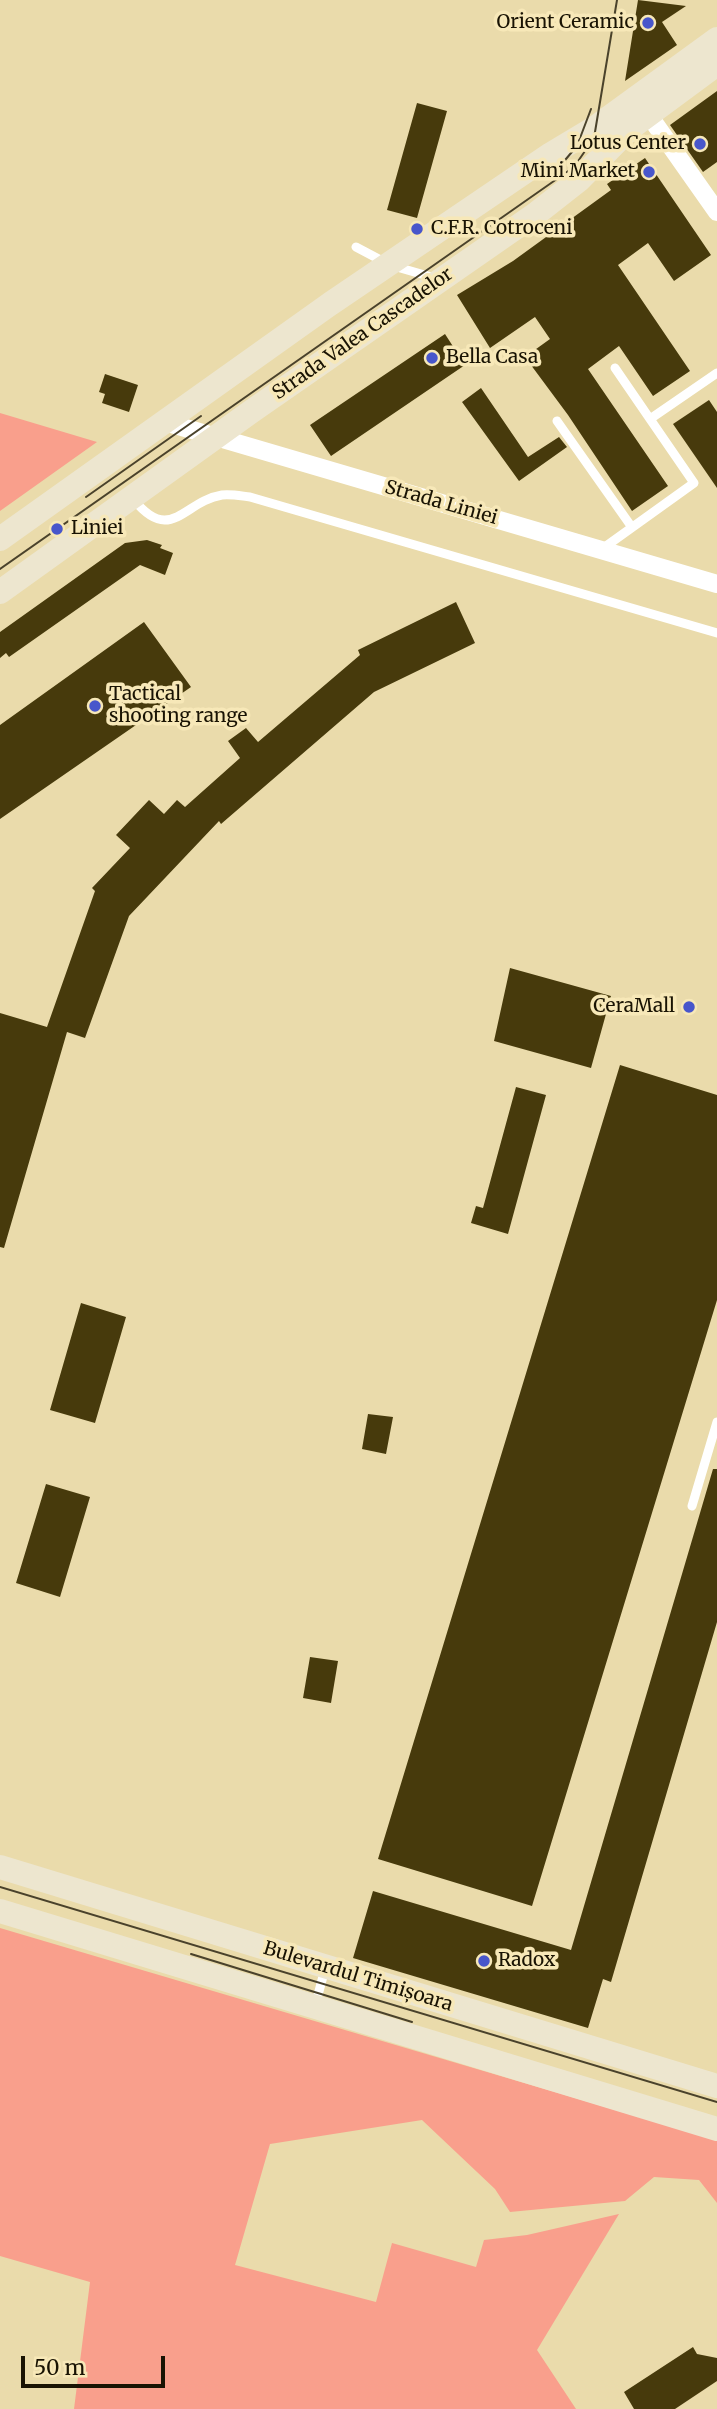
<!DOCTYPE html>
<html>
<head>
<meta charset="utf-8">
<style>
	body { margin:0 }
	#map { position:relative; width:717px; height:2409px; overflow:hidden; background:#eadbab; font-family:Merriweather,serif }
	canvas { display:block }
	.scale { position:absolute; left:21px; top:2356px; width:144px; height:32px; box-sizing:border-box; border:4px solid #191303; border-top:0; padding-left:9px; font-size:21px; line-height:24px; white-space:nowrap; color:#191303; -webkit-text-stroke:5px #f7e8b8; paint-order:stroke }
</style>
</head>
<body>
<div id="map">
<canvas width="717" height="2409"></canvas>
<div class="scale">50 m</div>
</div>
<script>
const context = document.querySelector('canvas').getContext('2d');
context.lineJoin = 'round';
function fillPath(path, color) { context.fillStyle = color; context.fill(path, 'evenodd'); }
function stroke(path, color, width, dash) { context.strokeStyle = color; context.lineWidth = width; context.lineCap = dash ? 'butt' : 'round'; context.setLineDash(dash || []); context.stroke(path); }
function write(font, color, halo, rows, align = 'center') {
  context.font = font + ' Merriweather,serif'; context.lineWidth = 7; context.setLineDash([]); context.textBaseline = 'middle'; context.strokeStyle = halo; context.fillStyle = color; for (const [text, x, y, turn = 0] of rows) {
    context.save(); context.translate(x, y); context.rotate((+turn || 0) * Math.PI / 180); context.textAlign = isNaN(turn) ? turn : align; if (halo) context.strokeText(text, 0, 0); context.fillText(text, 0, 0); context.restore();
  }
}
fillPath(new Path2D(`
	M0,413L97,442L0,511Z
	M0,1928L717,2140V2203L699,2180L654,2177L625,2201L510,2212L495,2189L422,2120L270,2144L235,2265L376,2302L392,2243L476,2267L484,2240L527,2235L619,2214L537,2350L576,2409H74L90,2282L0,2256Z`), '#f99f8c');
fillPath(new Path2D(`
	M638,0L686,6L662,22L677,45L625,81Z
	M717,91V162L703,172L670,125Z
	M417,103L447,111L417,218L387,210Z
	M645,158L711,255L674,281L648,243L618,265L690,371L653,396L619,346L588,369L668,486L632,511L568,415L525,357L550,339L535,317L490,348L457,295L513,261L611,190L607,184Z
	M445,334L465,365L331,456L310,425Z
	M105,374L138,385L129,412L102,403L105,394L99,392Z
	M481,388L528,457L559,437L567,447L519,481L462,402Z
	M709,400L717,412V488L673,424Z
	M147,540L162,545L160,548L173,553L165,575L140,565L9,657L6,653L0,658V632L125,543Z
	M456,602L475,643L374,692L221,824L219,821L129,916L85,1038L67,1032L4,1248L0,1247V1013L47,1027L95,891L92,888L130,848L116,835L149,800L164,814L177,800L185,807L240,758L228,741L246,728L258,742L360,655L358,650Z
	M144,622L191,687L0,819V725Z
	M510,968L611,996L591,1068L494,1041Z
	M620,1065L717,1095V1300L532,1906L378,1859Z
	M516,1087L546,1095L508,1234L471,1223L476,1206L483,1208Z
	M81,1303L126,1317L95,1423L50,1410Z
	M368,1414L393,1417L386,1454L362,1449Z
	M713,1469H717V1622L611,1982L603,1979L588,2028L353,1958L373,1891L571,1950Z
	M46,1484L90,1497L60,1597L16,1583Z
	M310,1657L338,1661L331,1703L303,1698Z
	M693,2347L697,2354L717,2358V2381L675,2409H634L624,2392Z`), '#473a0c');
stroke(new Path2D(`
	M356,247L390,265L435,278
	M615,368L650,419
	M557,421L631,526
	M134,500C171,545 184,501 222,495C232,494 241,496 250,497L717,633
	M602,549L694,483L650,419L717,373
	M692,1506L717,1422
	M315,2006L325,1969`), '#fff', 9);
stroke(new Path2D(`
	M648,114L717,212
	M165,422L717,584`), '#fff', 18);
stroke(new Path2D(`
	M0,539L330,304L551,154L596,127L717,39
	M0,592L252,411L537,213L579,180L629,129L717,64
	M0,1867L717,2086
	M0,1911L717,2129`), '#ede6cf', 24);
stroke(new Path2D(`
	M560,166L577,146L591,109
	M86,497L201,416
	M0,569L574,167L594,138L617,0
	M0,1887L717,2102
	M191,1954L412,2022`), '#4a422b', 2);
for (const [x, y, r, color] of [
	[648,23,7,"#4856cb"],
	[700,144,7,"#4856cb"],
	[649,172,7,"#4856cb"],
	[417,229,7,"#4856cb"],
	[432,358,7,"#4856cb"],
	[57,529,7,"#4856cb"],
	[95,706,7,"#4856cb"],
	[689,1007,7,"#4856cb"],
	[484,1961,7,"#4856cb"]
]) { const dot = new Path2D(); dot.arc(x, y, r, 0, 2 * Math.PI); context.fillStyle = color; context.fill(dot); stroke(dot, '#f7e8b8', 2.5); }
write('19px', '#191303', '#f7e8b8', [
	["Orient Ceramic",634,23,"right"],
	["Lotus Center",686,144,"right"],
	["Mini Market",635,172,"right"],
	["C.F.R. Cotroceni",431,229],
	["Bella Casa",446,358],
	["Liniei",71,529],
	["Tactical",109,695],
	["shooting range",109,717],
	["CeraMall",675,1007,"right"],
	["Radox",498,1961]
], 'left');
write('19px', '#191303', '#f7e8b8', [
	["Strada Valea Cascadelor",363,334,-35],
	["Strada Liniei",441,503,16],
	["Bulevardul Timișoara",358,1977,17]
]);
</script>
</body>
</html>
